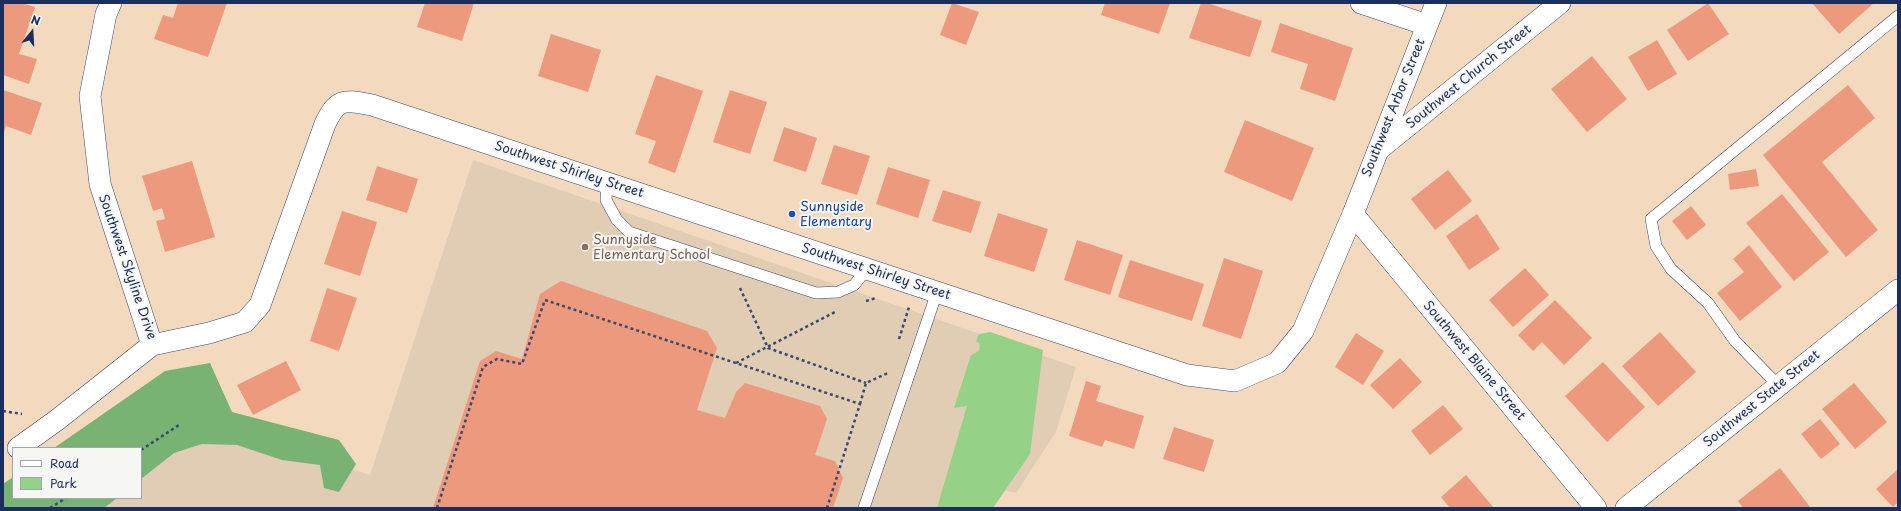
<!DOCTYPE html>
<html>
<head>
<meta charset="utf-8">
<style>
	body { margin:0 }
	#map { position:relative; width:1901px; height:511px; overflow:hidden; background:#f3dabe; font-family:"Playpen Sans",sans-serif }
	canvas { display:block }
	.frame { position:absolute; inset:0; border:4px solid #1b2f5e; pointer-events:none }
	.legend { position:absolute; left:12px; top:447px; width:130px; height:52px; box-sizing:border-box; background:#f6f6f2; border:1px solid #9ea6b7; margin:0; padding:5px 7px; list-style:none; font-size:12px; color:#1b2f5e }
	.legend li { display:flex; align-items:center; gap:8px; height:20px }
	.legend b { width:20px; border:1px solid #9ea6b7 }
	.north { position:absolute; left:12px; top:12px; width:40px; height:40px; -webkit-text-stroke:3px #f6f6f2; paint-order:stroke; rotate:18deg; font-size:11px; font-weight:700; line-height:16px; text-align:center; color:#1b2f5e }
	.north::after { content:''; display:block; margin:auto; width:14px; height:18px; background:#1b2f5e; clip-path:polygon(50% 0,100% 100%,50% 72%,0 100%) }
</style>
</head>
<body>
<div id="map">
<canvas width="1901" height="511"></canvas>
<div class="frame"></div>
<ul class="legend">
<li><b style="height:5px;background:#fff"></b>Road</li>
<li><b style="height:11px;background:#95d186"></b>Park</li>
</ul>
<div class="north">N</div>
</div>
<script>
const context = document.querySelector('canvas').getContext('2d');
context.lineJoin = 'round';
function fillPath(path, color) { context.fillStyle = color; context.fill(path, 'evenodd'); }
function stroke(path, color, width, dash) { context.strokeStyle = color; context.lineWidth = width; context.lineCap = dash ? 'butt' : 'round'; context.setLineDash(dash || []); context.stroke(path); }
function write(font, color, halo, rows, align = 'center') {
  context.font = font + ' "Playpen Sans",sans-serif'; context.lineWidth = 4; context.setLineDash([]); context.textBaseline = 'middle'; context.strokeStyle = halo; context.fillStyle = color; for (const [text, x, y, turn = 0] of rows) {
    context.save(); context.translate(x, y); context.rotate((+turn || 0) * Math.PI / 180); context.textAlign = isNaN(turn) ? turn : align; if (halo) context.strokeText(text, 0, 0); context.fillText(text, 0, 0); context.restore();
  }
}
fillPath(new Path2D(`
	M473,160L1076,367L1056,432L1016,493L959,480L949,508H3V489L13,498H141V448L132,398L370,475Z`), '#e0cdb4');
fillPath(new Path2D(`
	M990,332L1043,350L1030,454L993,508H937L967,406L954,408L971,355L979,351L980,344L976,341L979,334Z`), '#95d186');
fillPath(new Path2D(`
	M210,363L232,412L339,440L356,464L339,492L324,488L320,465L282,460L237,445L202,444L174,453L141,479V448H54L165,371Z
	M13,477V498H117L104,508H3V484Z`), '#78b373');
fillPath(new Path2D(`
	M3,3H22L35,7L19,54L37,59L29,84L3,75Z
	M178,3H227L208,57L154,39L163,15L173,18Z
	M425,3H474L462,41L417,27Z
	M952,3L979,12L966,45L940,35Z
	M1105,3H1170L1159,34L1101,15Z
	M1201,3H1207L1262,21L1250,57L1189,38Z
	M1708,3L1729,34L1688,61L1667,30Z
	M1812,3H1874L1839,34Z
	M1280,23L1353,48L1335,101L1300,89L1308,64L1271,52Z
	M551,34L601,50L588,92L538,76Z
	M1657,40L1677,74L1648,91L1628,57Z
	M1592,56L1627,99L1587,132L1551,89Z
	M656,75L703,91L675,173L648,163L656,141L635,134Z
	M1848,85L1875,118L1822,162L1878,230L1846,257L1763,155Z
	M3,90L42,103L31,135L6,126L3,135Z
	M730,90L767,102L750,154L713,142Z
	M1245,120L1314,148L1292,201L1224,172Z
	M784,127L817,138L806,172L773,161Z
	M834,145L870,156L857,195L821,184Z
	M192,161L215,237L165,252L156,221L165,219L162,208L153,211L142,176Z
	M377,166L418,179L407,213L366,200Z
	M888,167L930,180L918,218L876,204Z
	M1756,169L1759,186L1730,190L1728,174Z
	M1448,170L1472,201L1435,230L1411,199Z
	M943,190L981,202L971,233L932,221Z
	M1782,194L1829,252L1794,281L1746,223Z
	M1691,206L1706,225L1687,240L1672,221Z
	M342,211L377,222L360,276L324,264Z
	M998,213L1048,229L1034,272L984,256Z
	M1477,214L1500,249L1469,270L1446,236Z
	M1077,240L1123,255L1110,295L1064,280Z
	M1749,245L1782,287L1740,321L1717,293L1744,272L1733,259Z
	M1224,258L1263,271L1241,339L1202,326Z
	M1130,260L1204,284L1192,321L1118,297Z
	M1525,268L1549,295L1513,327L1489,300Z
	M561,281L707,331L717,348L697,410L725,418L736,392L745,383L820,406L827,419L815,455L835,461L843,478L833,508H433L480,361L496,351L522,359L540,294Z
	M327,288L357,298L339,351L310,341Z
	M1555,300L1592,338L1564,365L1542,342L1533,351L1518,335Z
	M1660,332L1696,372L1658,406L1622,366Z
	M1356,333L1384,351L1363,385L1335,367Z
	M1400,358L1422,382L1393,409L1370,385Z
	M286,361L301,390L253,415L237,385Z
	M1603,362L1645,407L1607,442L1565,396Z
	M1086,381L1101,386L1096,401L1144,416L1134,449L1105,440L1102,447L1069,436Z
	M1854,383L1887,422L1855,449L1822,409Z
	M1443,405L1463,429L1430,455L1411,431Z
	M1820,419L1840,444L1821,459L1801,434Z
	M1174,427L1214,440L1204,472L1163,459Z
	M1780,468L1811,508H1743L1738,501Z
	M1898,469V502L1893,507L1876,489Z
	M1466,475L1494,508H1450L1441,497Z`), '#ed997d');
const lane = new Path2D(`
	M607,182L606,200L617,220L629,232L816,293L838,292L854,285L867,269
	M1778,385L1735,341L1708,303L1671,269L1656,246L1651,219L1898,16
	M864,508L937,292`);
const street = new Path2D(`
	M111,3L106,14L90,96L100,184L152,345
	M1361,3L1427,25
	M1378,150L1560,3
	M1353,214L1596,508
	M18,448L57,420L152,345L209,333L245,322L260,305L325,124C338,97 344,100 372,105L1187,375L1235,381L1277,363L1303,331L1353,214L1436,3
	M1626,508L1898,290`);
stroke(lane, '#3b496c', 12);
stroke(street, '#3b496c', 22);
stroke(new Path2D(`
	M740,288L768,348L866,383
	M866,301L876,298
	M899,339L909,307
	M736,363L835,312
	M860,404L866,383L888,373
	M3,411L22,414
	M141,450L179,425
	M50,508L66,498
	M437,508L483,367L497,359L522,364L545,300L860,404L827,508`), '#3b496c', 2.5, [3, 3]);
stroke(lane, '#fff', 11);
stroke(street, '#fff', 21);
for (const [x, y, r, color] of [
	[792,214,4,"#1a4fb4"],
	[585,247,4,"#8d6e63"]
]) { const dot = new Path2D(); dot.arc(x, y, r, 0, 2 * Math.PI); context.fillStyle = color; context.fill(dot); stroke(dot, '#f6f6f2', 1.5); }
write('13px', '#1b2f5e', '#f6f6f2', [
	["Southwest Church Street",1469,77,-39],
	["Southwest Arbor Street",1394,108,-68],
	["Southwest Shirley Street",569,170,18],
	["Southwest Skyline Drive",127,267,71],
	["Southwest Shirley Street",876,272,18],
	["Southwest Blaine Street",1474,361,50],
	["Southwest State Street",1762,399,-39]
]);
write('13px', '#164399', '#f6f6f2', [
	["Sunnyside",800,207],
	["Elementary",800,222]
], 'left');
write('13px', '#785e54', '#f6f6f2', [
	["Sunnyside",593,240],
	["Elementary School",593,255]
], 'left');
</script>
</body>
</html>
